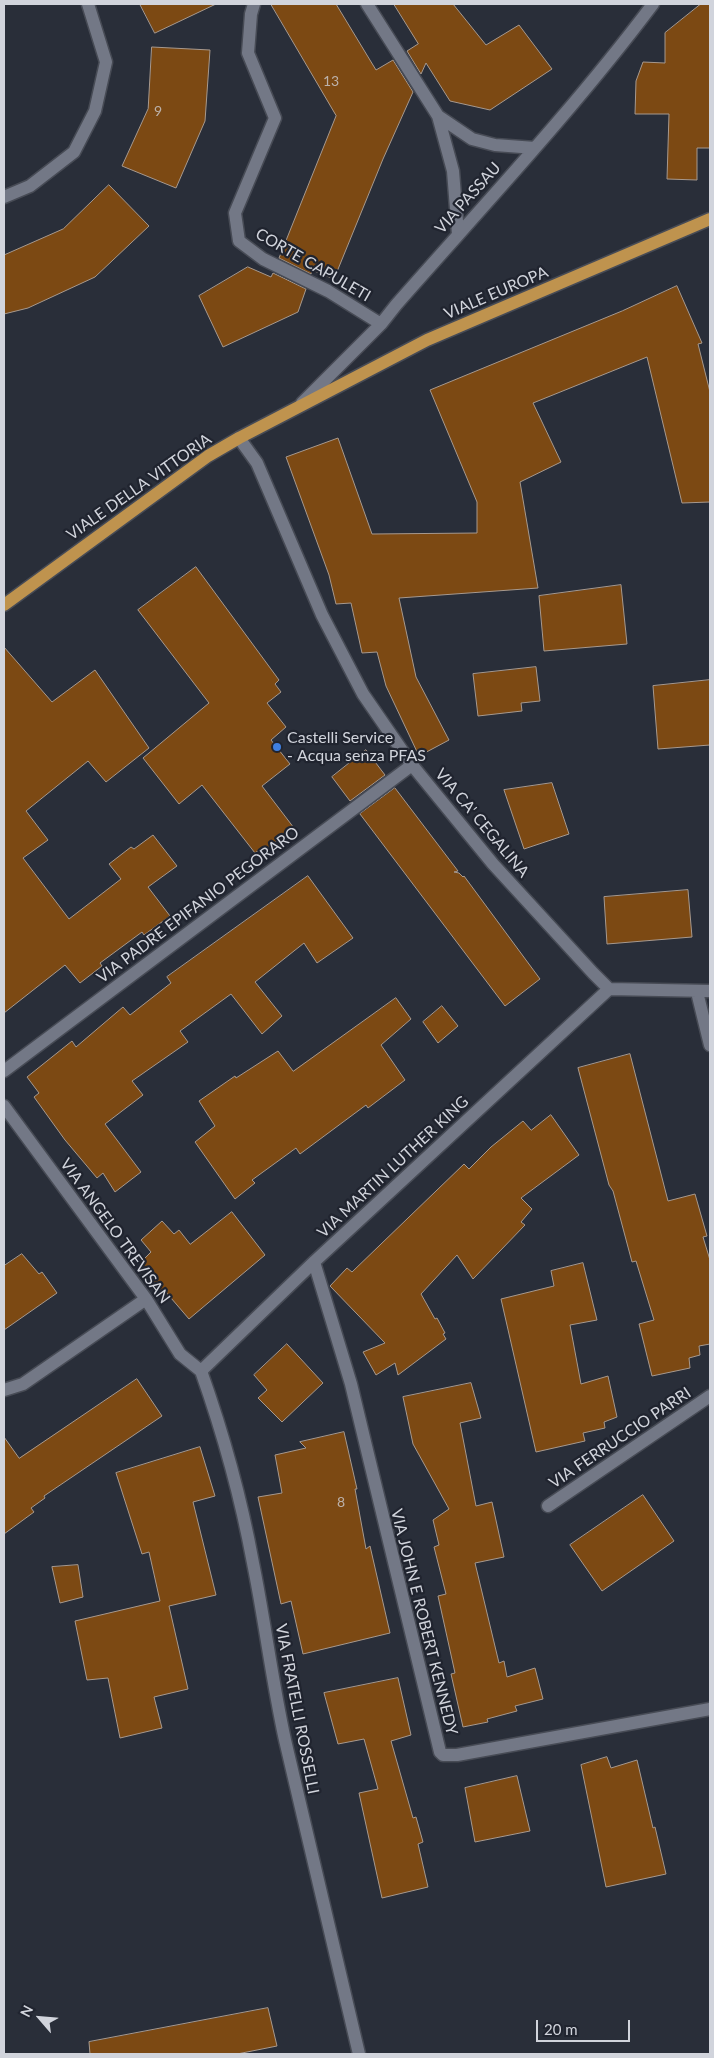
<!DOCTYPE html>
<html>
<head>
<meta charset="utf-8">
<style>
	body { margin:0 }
	#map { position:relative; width:714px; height:2058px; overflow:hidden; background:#292e39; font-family:Lato,sans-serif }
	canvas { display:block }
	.frame { position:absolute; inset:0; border:5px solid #d1d4dc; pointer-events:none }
	.north { position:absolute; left:15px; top:1993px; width:50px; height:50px; -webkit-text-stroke:4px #20242f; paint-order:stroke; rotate:297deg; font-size:14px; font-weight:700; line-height:20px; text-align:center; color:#d1d4dc }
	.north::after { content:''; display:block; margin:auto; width:18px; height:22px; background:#d1d4dc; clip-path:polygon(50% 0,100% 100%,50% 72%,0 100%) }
	.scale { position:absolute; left:536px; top:2020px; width:94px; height:22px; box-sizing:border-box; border:2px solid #d1d4dc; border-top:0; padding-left:6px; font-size:15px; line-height:18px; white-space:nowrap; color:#d1d4dc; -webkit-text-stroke:4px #20242f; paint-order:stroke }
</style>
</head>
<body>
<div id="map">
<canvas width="714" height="2058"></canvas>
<div class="frame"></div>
<div class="north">N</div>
<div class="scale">20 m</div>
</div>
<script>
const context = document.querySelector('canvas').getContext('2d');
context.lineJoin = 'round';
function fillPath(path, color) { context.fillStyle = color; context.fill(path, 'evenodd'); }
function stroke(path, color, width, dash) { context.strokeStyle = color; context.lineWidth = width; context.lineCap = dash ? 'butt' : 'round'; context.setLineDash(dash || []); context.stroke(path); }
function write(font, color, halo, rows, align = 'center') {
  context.font = font + ' Lato,sans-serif'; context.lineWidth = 4.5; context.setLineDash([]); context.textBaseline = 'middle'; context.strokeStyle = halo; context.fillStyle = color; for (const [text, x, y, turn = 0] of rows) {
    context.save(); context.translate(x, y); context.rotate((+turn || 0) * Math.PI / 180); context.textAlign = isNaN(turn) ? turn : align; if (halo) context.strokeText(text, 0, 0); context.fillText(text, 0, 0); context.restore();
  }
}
const building = new Path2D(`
	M140,4H216L155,33Z
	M271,4H336L376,70L393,60L413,92L383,159L334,279L312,270L311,274L279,258L336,116Z
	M394,4H453L486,45L519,25L552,69L490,110L450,101L426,63L421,74L407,51L418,44Z
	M701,4H710V148H697V180L667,179L669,114H635L636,81L643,62L665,63V33Z
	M152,47L210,50L205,121L176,188L122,166L148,109Z
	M109,185L149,226L95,277L28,308L4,314V255L63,229Z
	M248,267L271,277L273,273L306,289L298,312L223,347L199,296Z
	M677,286L702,343L698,344L710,392V502L682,503L647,357L533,403L561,462L520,482L538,588L399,598L416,677L449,740L419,756L386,686L377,652L362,653L351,603L336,604L329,575L286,457L338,438L372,534L477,533V502L430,390L622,311Z
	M196,567L279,680L275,684L281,692L267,703L286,727L271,740L290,764L262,786L294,828L264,851L262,848L255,853L202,785L179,804L143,758L209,703L138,610Z
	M621,585L627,644L544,651L539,596Z
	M4,647L52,702L95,670L149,748L106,782L88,761L26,811L48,840L23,858L69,919L121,879L109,864L131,847L134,849L153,835L177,866L148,887L170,916L144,935L142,932L100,963L102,966L80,983L65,965L4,1013Z
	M536,667L540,701L521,703L522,711L478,716L473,674Z
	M710,680V745L658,749L653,686Z
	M366,750L385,775L350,801L332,777Z
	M552,783L569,834L524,849L504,790Z
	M395,788L458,871L454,872L459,873L463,877L464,876L540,979L505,1006L360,814Z
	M308,876L353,938L317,963L304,943L255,982L282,1016L262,1034L231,994L180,1031L188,1042L132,1081L143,1095L105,1124L141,1172L115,1192L103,1173L97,1178L65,1140L34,1097L39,1093L27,1077L72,1041L76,1047L123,1007L130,1015L171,983L167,977Z
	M688,890L692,937L607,944L604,897Z
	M396,998L411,1019L381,1045L405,1080L368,1108L366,1105L300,1154L296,1148L252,1180L255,1183L235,1199L195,1142L215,1126L199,1101L235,1076L236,1078L278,1051L293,1071Z
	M442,1006L458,1026L438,1043L423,1022Z
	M630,1054L668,1201L695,1194L707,1236L703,1237L710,1260V1344L699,1346L700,1355L689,1358L690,1368L652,1376L639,1324L654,1320L636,1261L632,1262L613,1191L609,1185L578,1068Z
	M551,1115L579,1155L521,1198L532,1209L521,1222L525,1225L473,1279L457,1255L421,1294L435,1319L437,1318L445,1333L443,1334L446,1339L398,1375L395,1363L376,1375L363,1352L385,1343L330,1286L347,1268L352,1272L464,1164L469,1169L491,1147L523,1121L531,1130Z
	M232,1212L265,1255L189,1319L165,1291L163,1293L139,1264L151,1252L141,1240L162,1221L174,1234L179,1230L190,1244Z
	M22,1254L39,1274L42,1272L57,1293L4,1330V1266Z
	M583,1263L597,1320L570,1325L581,1384L608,1376L617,1417L604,1422L605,1428L583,1433L585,1441L536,1452L501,1299L554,1286L551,1271Z
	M287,1344L323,1383L282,1422L258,1398L267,1390L254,1375Z
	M137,1379L162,1416L44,1496L45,1498L31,1508L34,1512L4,1534V1437L19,1458Z
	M471,1383L481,1418L460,1423L476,1506L492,1502L504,1557L475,1563L499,1663L504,1661L507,1677L535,1668L543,1699L515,1706L517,1711L487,1719L488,1722L463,1727L451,1674L455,1673L438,1596L446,1594L434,1547L439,1545L433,1520L449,1509L413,1444L403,1397Z
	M344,1432L357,1489H355L366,1549L370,1546L390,1633L303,1654L291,1601L281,1604L258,1497L282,1493L275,1455L306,1448L300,1442Z
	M200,1447L215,1496L193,1502L216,1595L169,1606L188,1689L154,1697L162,1728L120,1738L108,1678L87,1680L75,1621L160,1601L149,1552L142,1554L116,1473Z
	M643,1495L674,1541L602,1591L570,1545Z
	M78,1565L83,1597L60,1603L52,1567Z
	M398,1678L411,1735L391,1741L413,1818L416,1817L423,1842L418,1844L428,1887L382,1898L359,1793L378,1789L364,1739L338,1744L324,1693Z
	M607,1757L611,1768L637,1760L653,1828L655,1827L666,1874L606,1887L581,1765Z
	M517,1776L530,1831L475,1842L465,1788Z
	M268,2008L277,2046L237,2054H90L89,2042Z`);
fillPath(building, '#7c4913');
stroke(building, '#a7998e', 1);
const minor = new Path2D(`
	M254,4L251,14L248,53L275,118L235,213L239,241L263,259L328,291L381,324
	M367,4L438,116L453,171L458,234
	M438,116L472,139L495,145L535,148
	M4,197L30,186L74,152L95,111L106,62L88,4
	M302,403L381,324L396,305C483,206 574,109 653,4
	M239,438L257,463L322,615L363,694L412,765L493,864L593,973L609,989L710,991
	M697,992L710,1045
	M4,1071L412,765
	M4,1106L146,1299L180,1354L201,1371
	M314,1262L351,1384L440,1752L443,1755H457L710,1709
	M201,1371C223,1433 241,1498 253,1563C265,1622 272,1681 285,1740L359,2054
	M201,1371L314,1262L609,989
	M4,1390L23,1384L146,1299
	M548,1506L710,1396`);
const major = new Path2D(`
	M4,605L208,456L239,438L427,340L710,219`);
stroke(minor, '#474b55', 15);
stroke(major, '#474b55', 15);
stroke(minor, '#737886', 12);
stroke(major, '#bf934e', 12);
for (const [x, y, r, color] of [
	[277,747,5,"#3f7fe0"]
]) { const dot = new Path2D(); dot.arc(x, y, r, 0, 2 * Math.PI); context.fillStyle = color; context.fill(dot); stroke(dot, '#20242f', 2); }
write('14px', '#bcb1aa', null, [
	["13",331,81],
	["9",158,111],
	["8",341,1502]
]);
write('16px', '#d1d4dc', '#20242f', [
	["VIA PASSAU",468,198,-48],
	["CORTE CAPULETI",313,265,30],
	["VIALE EUROPA",496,293,-23],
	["VIALE DELLA VITTORIA",139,487,-35],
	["VIA CA' CEGALINA",482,823,50],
	["VIA PADRE EPIFANIO PEGORARO",198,905,-37],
	["VIA MARTIN LUTHER KING",393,1167,-43],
	["VIA ANGELO TREVISAN",115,1231,54],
	["VIA FERRUCCIO PARRI",620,1438,-34],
	["VIA JOHN E ROBERT KENNEDY",424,1622,76],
	["VIA FRATELLI ROSSELLI",297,1709,79]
]);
write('16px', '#d1d4dc', '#20242f', [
	["Castelli Service",287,738],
	["- Acqua senza PFAS",287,756]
], 'left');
</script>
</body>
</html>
